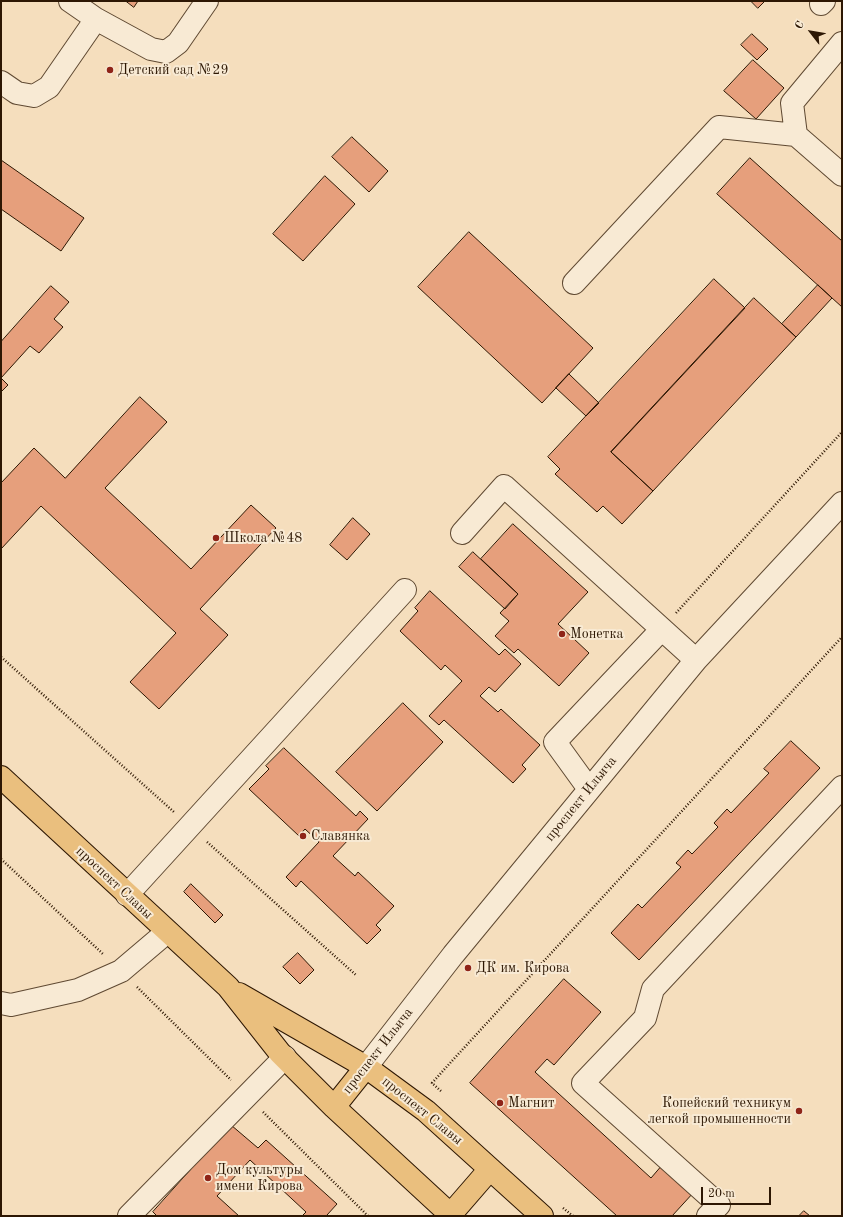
<!DOCTYPE html>
<html>
<head>
<meta charset="utf-8">
<style>
	body { margin:0 }
	#map { position:relative; width:843px; height:1217px; overflow:hidden; background:#f5debd; font-family:"Old Standard TT",serif }
	canvas { display:block }
	.frame { position:absolute; inset:0; border:2px solid #2d1703; pointer-events:none }
	.north { position:absolute; left:791px; top:12px; width:40px; height:40px; -webkit-text-stroke:3px #f8ead4; paint-order:stroke; rotate:301deg; font-size:11px; font-weight:700; line-height:16px; text-align:center; color:#2d1703 }
	.north::after { content:''; display:block; margin:auto; width:14px; height:18px; background:#2d1703; clip-path:polygon(50% 0,100% 100%,50% 72%,0 100%) }
	.scale { position:absolute; left:701px; top:1187px; width:70px; height:18px; box-sizing:border-box; border:2px solid #2d1703; border-top:0; padding-left:5px; font-size:12px; line-height:14px; white-space:nowrap; color:#2d1703; -webkit-text-stroke:3px #f8ead4; paint-order:stroke }
</style>
</head>
<body>
<div id="map">
<canvas width="843" height="1217"></canvas>
<div class="frame"></div>
<div class="north">С</div>
<div class="scale">20 m</div>
</div>
<script>
const context = document.querySelector('canvas').getContext('2d');
context.lineJoin = 'round';
function fillPath(path, color) { context.fillStyle = color; context.fill(path, 'evenodd'); }
function stroke(path, color, width, dash) { context.strokeStyle = color; context.lineWidth = width; context.lineCap = dash ? 'butt' : 'round'; context.setLineDash(dash || []); context.stroke(path); }
function write(font, color, halo, rows, align = 'center') {
  context.font = font + ' "Old Standard TT",serif'; context.lineWidth = 4; context.setLineDash([]); context.textBaseline = 'middle'; context.strokeStyle = halo; context.fillStyle = color; for (const [text, x, y, turn = 0] of rows) {
    context.save(); context.translate(x, y); context.rotate((+turn || 0) * Math.PI / 180); context.textAlign = isNaN(turn) ? turn : align; if (halo) context.strokeText(text, 0, 0); context.fillText(text, 0, 0); context.restore();
  }
}
const building = new Path2D(`
	M126,1H138L134,7Z
	M751,1H765L758,8Z
	M752,34L768,49L757,60L741,45Z
	M753,60L784,88L756,119L724,91Z
	M352,137L388,171L369,192L332,157Z
	M750,158L842,241V307L717,194Z
	M1,160L84,218L61,251L1,209Z
	M325,176L355,204L303,261L273,234Z
	M469,232L593,348L542,403L418,287Z
	M714,279L745,308L611,452L653,491L622,524L603,506L597,512L555,474L560,469L548,457Z
	M818,285L832,298L796,337L782,324Z
	M51,286L69,302L54,319L63,327L39,353L30,346L1,378V342Z
	M754,298L796,337L653,491L611,452Z
	M569,374L599,403L586,416L556,388Z
	M1,378L8,385L1,392Z
	M140,397L167,422L105,488L191,569L251,505L276,528L200,609L228,635L159,709L130,682L176,633L41,506L1,549V483L34,448L65,478Z
	M353,518L370,534L347,560L330,545Z
	M513,524L588,592L558,624L589,653L559,686L518,649L514,653L495,636L509,621L500,613L518,594L481,559Z
	M473,552L518,594L505,609L459,567Z
	M430,591L499,655L505,649L521,664L495,692L489,687L480,696L498,712L501,709L540,745L522,765L526,769L513,783L444,720L439,725L429,716L462,681L445,665L441,670L400,631L418,611L415,608Z
	M403,703L443,742L377,811L336,772Z
	M791,741L820,768L639,960L611,933L638,904L642,908L681,867L676,863L688,850L692,854L718,827L714,823L727,809L731,813L769,773L764,769Z
	M284,748L356,816L360,811L368,819L333,856L355,876L358,872L394,906L376,925L381,930L367,944L301,881L296,887L286,877L319,842L305,829L299,836L249,789L269,769L266,766Z
	M191,884L223,915L215,923L184,892Z
	M298,953L314,970L300,984L283,967Z
	M564,979L601,1012L554,1065L547,1059L535,1072L651,1178L663,1164L694,1192L672,1216H617L470,1083Z
	M231,1125L258,1148L266,1140L337,1204L327,1215L329,1216H302L306,1212L250,1160L217,1196L239,1216H157L153,1212Z
	M804,1211L810,1216H799Z`);
fillPath(building, '#e69f7c');
stroke(building, '#2d1703', 1);
const minor = new Path2D(`
	M821,4L824,1
	M96,19L151,49L166,52L178,43L207,1
	M842,43L792,103L796,135L842,175
	M1,82L17,93L34,96L49,87L96,19L70,1
	M574,283L719,127L796,135
	M462,533L504,486L696,660
	M589,789L555,742L662,629
	M127,895L405,590
	M1,1003L11,1005L78,990L121,971L167,932
	M366,1067L453,955L696,660L842,503
	M129,1216L285,1057
	M708,1216L719,1205L583,1083L645,1018L653,989L842,787`);
const major = new Path2D(`
	M1,777L228,987L280,1053L334,1107L452,1216
	M239,994L366,1067L426,1111L542,1216
	M334,1107L366,1067
	M451,1214L490,1169`);
stroke(minor, '#5f4932', 24);
stroke(major, '#2d1703', 24);
stroke(new Path2D(`
	M676,613L842,432
	M1,657L174,812
	M207,842L356,975
	M1,859L103,954
	M137,987L231,1080
	M441,1091L432,1083L451,1062L842,637
	M263,1112L368,1216
	M563,1208L573,1216`), '#2d1703', 2.5, [1, 2]);
stroke(minor, '#f8ead4', 22);
stroke(major, '#eabf7e', 22);
for (const [x, y, r, color] of [
	[110,70,4,"#8f2418"],
	[216,538,4,"#8f2418"],
	[562,634,4,"#8f2418"],
	[303,836,4,"#8f2418"],
	[468,968,4,"#8f2418"],
	[500,1103,4,"#8f2418"],
	[799,1111,4,"#8f2418"],
	[208,1178,4,"#8f2418"]
]) { const dot = new Path2D(); dot.arc(x, y, r, 0, 2 * Math.PI); context.fillStyle = color; context.fill(dot); stroke(dot, '#f8ead4', 1.5); }
write('14px', '#2d1703', '#f8ead4', [
	["Детский сад №29",118,70],
	["Школа №48",224,538],
	["Монетка",570,634],
	["Славянка",311,836],
	["ДК им. Кирова",476,968],
	["Магнит",508,1103],
	["Копейский техникум",791,1103,"right"],
	["легкой промышенности",791,1119,"right"],
	["Дом культуры",216,1170],
	["имени Кирова",216,1186]
], 'left');
write('14px', '#2d1703', '#f8ead4', [
	["проспект Ильича",581,799,-51],
	["проспект Славы",114,883,43],
	["проспект Ильича",378,1051,-52],
	["проспект Славы",422,1111,39]
]);
</script>
</body>
</html>
